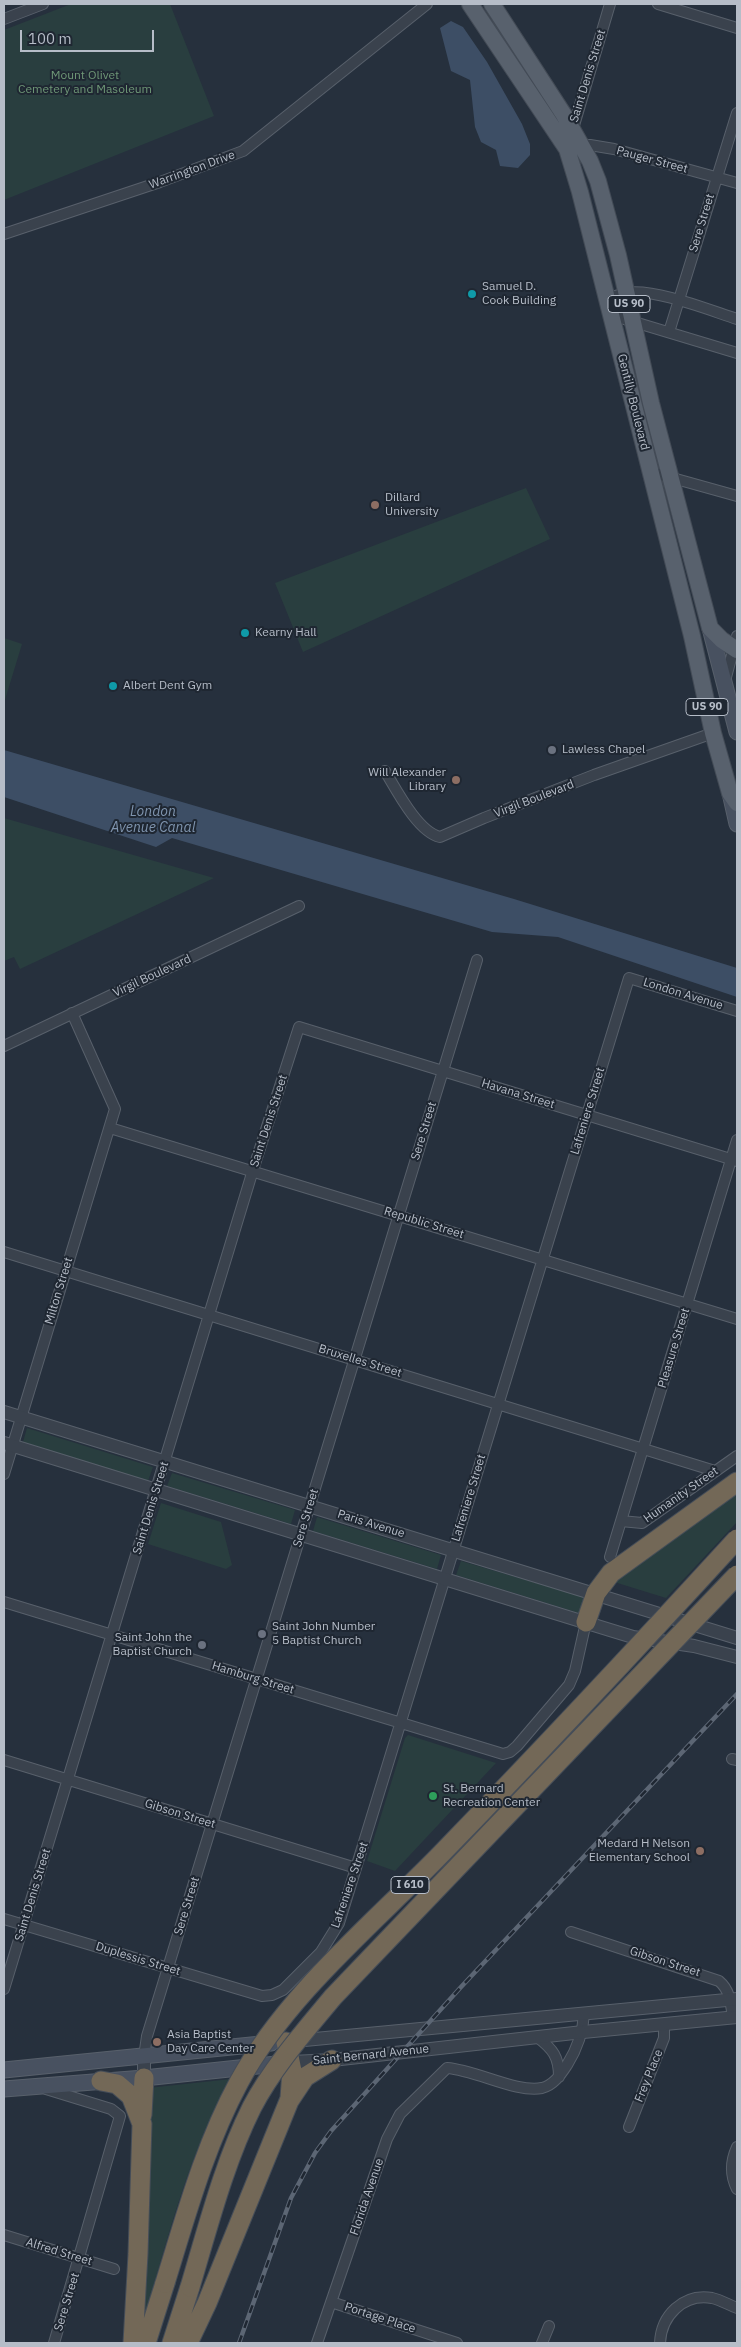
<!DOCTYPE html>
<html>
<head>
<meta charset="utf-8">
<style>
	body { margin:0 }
	#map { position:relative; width:741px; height:2347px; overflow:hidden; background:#26303d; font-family:"IBM Plex Sans",sans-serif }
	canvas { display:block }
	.frame { position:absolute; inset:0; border:5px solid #b6bdc8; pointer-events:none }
	.scale { position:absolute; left:20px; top:30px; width:134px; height:22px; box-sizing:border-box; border:2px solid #b6bdc8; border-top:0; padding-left:6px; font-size:15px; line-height:18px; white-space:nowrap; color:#b6bdc8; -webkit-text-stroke:4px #1f2732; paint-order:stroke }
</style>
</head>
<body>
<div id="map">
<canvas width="741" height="2347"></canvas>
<div class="frame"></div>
<div class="scale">100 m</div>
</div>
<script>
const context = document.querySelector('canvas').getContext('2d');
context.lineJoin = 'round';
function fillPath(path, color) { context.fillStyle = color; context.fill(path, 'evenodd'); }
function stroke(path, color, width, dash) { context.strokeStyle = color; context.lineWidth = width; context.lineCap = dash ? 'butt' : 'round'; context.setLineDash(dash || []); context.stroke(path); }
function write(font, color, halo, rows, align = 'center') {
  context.font = font + ' "IBM Plex Sans",sans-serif'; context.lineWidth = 4; context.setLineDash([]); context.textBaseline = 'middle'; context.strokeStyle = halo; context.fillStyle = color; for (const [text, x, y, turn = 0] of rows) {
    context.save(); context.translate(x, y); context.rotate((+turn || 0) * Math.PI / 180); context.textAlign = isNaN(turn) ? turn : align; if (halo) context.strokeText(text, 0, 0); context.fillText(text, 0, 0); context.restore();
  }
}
fillPath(new Path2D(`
	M71,4H170L214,116L4,200V30Z
	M526,488L550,539L303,652L275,583Z
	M4,638L22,644L4,703Z
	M4,818L214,878L20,969L14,957L4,961Z
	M27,1428L153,1467L148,1481L23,1442Z
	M172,1473L295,1510L291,1524L167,1486Z
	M737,1487V1522L666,1598L611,1581Z
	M161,1503L221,1522L232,1565L226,1569L148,1544Z
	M317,1517L441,1555L437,1569L313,1531Z
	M461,1561L587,1598L582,1614L456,1575Z
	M408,1735L496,1763L395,1871L367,1861L405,1738Z
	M231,2079C189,2152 169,2235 145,2315L139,2314L148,2088Z`), '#293e3f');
fillPath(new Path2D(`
	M451,21L463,27L487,62L522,124L530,144V155L518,168L500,166L496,150L481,142L475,127L470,80L451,71L440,28Z
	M4,750L514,899L737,968V997L558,937L492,932L172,838L156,847L4,797Z`), '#3d4e65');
const minor = new Path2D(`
	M658,4L737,28
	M4,19L43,4
	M572,132L610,4
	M578,147L590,145L614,149L737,183
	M4,234L160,182L243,151L427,4
	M608,299C613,297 620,294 626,293C655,288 709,310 737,319
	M611,315L737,353
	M669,332L737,113
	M651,472L737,496
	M725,681L737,636
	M385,771C397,791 418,832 440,837L484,818L594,775L713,733
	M4,1046L299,906
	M110,1128L737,1319
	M4,1252L715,1471
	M4,1474L115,1109L72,1013
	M621,1521L642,1523L737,1456
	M610,1557L737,1140
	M4,1602L503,1754L510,1752L517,1746L569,1685L575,1671L586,1622
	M732,1759L737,1760
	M4,1760L356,1868
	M4,1919L262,1996L272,1995L283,1990L321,1952L339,1923L356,1868L629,978L737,1011
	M571,1932L719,1981C730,1990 731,2004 733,2018
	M4,1989L253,1170L299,1027L737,1161
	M537,2037C553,2049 559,2057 559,2077
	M144,2057L147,2036L477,960
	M46,2089L111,2109L120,2116L54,2343
	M629,2127L664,2038V2024
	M737,2147C731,2160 730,2175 737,2189
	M4,2235L114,2269
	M331,2302L457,2343
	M317,2343L387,2139L400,2114L447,2068C476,2070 516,2093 542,2088C554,2085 561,2074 567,2065C577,2049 583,2033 584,2014
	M542,2343L549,2326
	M660,2343C661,2316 683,2293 712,2298C721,2300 729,2305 737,2308`);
const tertiary = new Path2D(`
	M4,1412L737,1638
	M4,1443L610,1630L633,1637L694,1646L737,1657
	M294,2041L737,1999
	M292,2062L332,2060L583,2032L737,2017
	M144,2078V2057`);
const secondary = new Path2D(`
	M710,628L737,732
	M730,793L737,824
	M4,2070L271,2043
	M4,2089L144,2078L286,2063`);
const primary = new Path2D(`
	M470,4L567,149L580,192L692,636L713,733L730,793L737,803
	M492,4L564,115L590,161L598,181L618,255L651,403L710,628L722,640L737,650`);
const motorway = new Path2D(`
	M586,1622L596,1593L611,1573L737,1482
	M286,2042L292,2071L290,2098
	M101,2081L117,2084L131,2096L142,2124L138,2254L133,2343
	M142,2115L144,2078
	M146,2343L165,2283
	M172,2343L190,2287
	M188,2343L207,2303L289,2101L305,2077L332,2060`);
stroke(minor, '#58606b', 12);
stroke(tertiary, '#58606b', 14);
stroke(secondary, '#58606b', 17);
stroke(primary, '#434b56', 18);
stroke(motorway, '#454d58', 21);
stroke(minor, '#3a424d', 10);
stroke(tertiary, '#3a424d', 12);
stroke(secondary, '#485160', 15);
stroke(primary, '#58616d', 16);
stroke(motorway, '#736857', 19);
const rail = new Path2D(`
	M239,2343L291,2198L315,2153L331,2131L461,1987L737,1694`);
stroke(rail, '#5c6674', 4.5);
stroke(rail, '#1f2732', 2.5, [8]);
const motorwayBridge = new Path2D(`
	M165,2283C186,2215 205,2145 239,2082C286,1995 374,1923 442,1853C542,1750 640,1645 737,1539
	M190,2287C208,2227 224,2163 252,2107C273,2067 304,2032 333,1997L737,1575`);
stroke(motorwayBridge, '#454d58', 21, []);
stroke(motorwayBridge, '#736857', 19);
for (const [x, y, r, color] of [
	[472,294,5,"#0f9aa8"],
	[375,505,5,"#8d6e63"],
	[245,633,5,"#0f9aa8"],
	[113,686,5,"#0f9aa8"],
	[552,750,5,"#6b7280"],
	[456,780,5,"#8d6e63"],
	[262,1634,5,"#6b7280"],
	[202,1645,5,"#6b7280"],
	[433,1796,5,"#2e9e5b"],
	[700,1851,5,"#8d6e63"],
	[157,2042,5,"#8d6e63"]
]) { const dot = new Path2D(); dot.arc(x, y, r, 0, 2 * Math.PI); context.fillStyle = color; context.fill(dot); stroke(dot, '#1f2732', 2); }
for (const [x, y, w] of [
	[629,304,42],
	[707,707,42],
	[410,1885,38]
]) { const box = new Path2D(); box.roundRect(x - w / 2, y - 8.5, w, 17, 4); context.fillStyle = '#1f2732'; context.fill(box); stroke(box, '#b6bdc8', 1); }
write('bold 11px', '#b6bdc8', null, [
	["US 90",629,304],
	["US 90",707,707],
	["I 610",410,1885]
]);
write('12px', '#6f9877', '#1f2732', [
	["Mount Olivet",85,76],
	["Cemetery and Masoleum",85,90]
]);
write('12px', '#b6bdc8', '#1f2732', [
	["Saint Denis Street",588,76,-73],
	["Pauger Street",652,160,15],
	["Warrington Drive",192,170,-20],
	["Sere Street",702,223,-73],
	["Gentilly Boulevard",633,402,76],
	["Virgil Boulevard",534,799,-21],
	["Virgil Boulevard",152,976,-25],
	["London Avenue",683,994,17],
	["Havana Street",518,1094,17],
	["Lafreniere Street",588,1111,-73],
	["Saint Denis Street",269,1121,-72],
	["Sere Street",424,1131,-73],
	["Republic Street",424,1223,17],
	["Milton Street",59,1291,-73],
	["Pleasure Street",674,1348,-73],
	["Bruxelles Street",360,1361,17],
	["Humanity Street",681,1495,-35],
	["Lafreniere Street",469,1498,-73],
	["Saint Denis Street",151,1508,-73],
	["Sere Street",306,1518,-73],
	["Paris Avenue",371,1524,17],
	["Hamburg Street",253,1678,17],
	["Gibson Street",180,1814,17],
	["Lafreniere Street",350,1885,-71],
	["Saint Denis Street",33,1895,-73],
	["Sere Street",187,1906,-73],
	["Duplessis Street",138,1959,17],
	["Gibson Street",665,1962,18],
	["Saint Bernard Avenue",371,2055,-6],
	["Frey Place",649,2076,-68],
	["Florida Avenue",367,2197,-71],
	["Alfred Street",59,2252,17],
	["Sere Street",67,2302,-73],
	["Portage Place",380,2318,18]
]);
write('12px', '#b6bdc8', '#1f2732', [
	["Samuel D.",482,287],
	["Cook Building",482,301],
	["Dillard",385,498],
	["University",385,512],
	["Kearny Hall",255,633],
	["Albert Dent Gym",123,686],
	["Lawless Chapel",562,750],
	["Will Alexander",446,773,"right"],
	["Library",446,787,"right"],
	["Saint John Number",272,1627],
	["5 Baptist Church",272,1641],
	["Saint John the",192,1638,"right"],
	["Baptist Church",192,1652,"right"],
	["St. Bernard",443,1789],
	["Recreation Center",443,1803],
	["Medard H Nelson",690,1844,"right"],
	["Elementary School",690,1858,"right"],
	["Asia Baptist",167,2035],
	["Day Care Center",167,2049]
], 'left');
write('italic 14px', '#7f94ae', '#1f2732', [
	["London",153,812],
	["Avenue Canal",153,828]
]);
</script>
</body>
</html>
